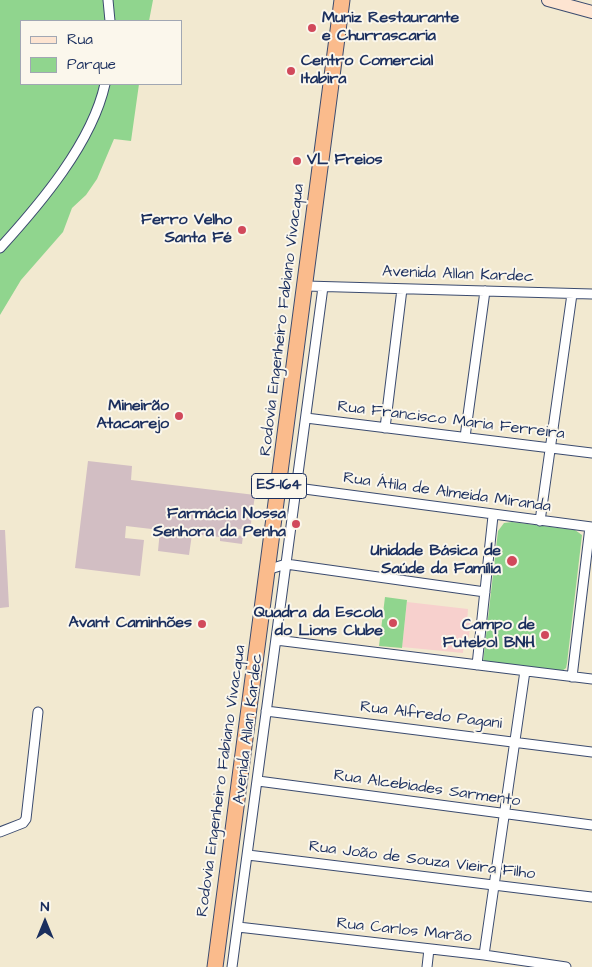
<!DOCTYPE html>
<html>
<head>
<meta charset="utf-8">
<style>
	body { margin:0 }
	#map { position:relative; width:592px; height:967px; overflow:hidden; background:#f2e9d0; font-family:"Architects Daughter",sans-serif }
	canvas { display:block }
	.legend { position:absolute; left:20px; top:20px; width:162px; height:65px; box-sizing:border-box; background:#fbf7ec; border:1px solid #a1a7b3; margin:0; padding:6px 9px; list-style:none; font-size:15px; color:#1b2f5e }
	.legend li { display:flex; align-items:center; gap:10px; height:25px }
	.legend b { width:25px; border:1px solid #a1a7b3 }
	.north { position:absolute; left:20px; top:897px; width:50px; height:50px; -webkit-text-stroke:4px #fbf7ec; paint-order:stroke; rotate:0deg; font-size:14px; font-weight:700; line-height:20px; text-align:center; color:#1b2f5e }
	.north::after { content:''; display:block; margin:auto; width:18px; height:22px; background:#1b2f5e; clip-path:polygon(50% 0,100% 100%,50% 72%,0 100%) }
</style>
</head>
<body>
<div id="map">
<canvas width="592" height="967"></canvas>
<ul class="legend">
<li><b style="height:6px;background:#fde4d1"></b>Rua</li>
<li><b style="height:14px;background:#90d58e"></b>Parque</li>
</ul>
<div class="north">N</div>
</div>
<script>
const context = document.querySelector('canvas').getContext('2d');
context.lineJoin = 'round';
function fillPath(path, color) { context.fillStyle = color; context.fill(path, 'evenodd'); }
function stroke(path, color, width, dash) { context.strokeStyle = color; context.lineWidth = width; context.lineCap = dash ? 'butt' : 'round'; context.setLineDash(dash || []); context.stroke(path); }
function write(font, color, halo, rows, align = 'center') {
  context.font = font + ' "Architects Daughter",sans-serif'; context.lineWidth = 4; context.setLineDash([]); context.textBaseline = 'middle'; context.strokeStyle = halo; context.fillStyle = color; for (const [text, x, y, turn = 0] of rows) {
    context.save(); context.translate(x, y); context.rotate((+turn || 0) * Math.PI / 180); context.textAlign = isNaN(turn) ? turn : align; if (halo) context.strokeText(text, 0, 0); context.fillText(text, 0, 0); context.restore();
  }
}
fillPath(new Path2D(`
	M407,602L468,609L467,623H470L469,637L464,636L463,653L402,647Z`), '#f7d0cd');
fillPath(new Path2D(`
	M88,461L132,466L131,480L255,495L250,530L224,528L223,534L243,536L242,544L220,541V537L192,534L189,555L158,551L160,530L126,526L125,538L144,540L140,576L75,568Z
	M0,530H5L9,607L0,608Z`), '#d2bec3');
fillPath(new Path2D(`
	M0,0H153L149,21H21V84H139L131,141L114,139L97,179L86,195L72,208L63,232L21,280L0,315Z
	M512,522L575,530L582,535L567,663L566,668L561,672L483,662L498,531L504,523Z
	M385,597L407,600L402,648L379,646Z`), '#90d58e');
const minor = new Path2D(`
	M108,0L110,21
	M0,248C40,204 92,143 105,84
	M306,286L592,294
	M306,418L592,453
	M385,428L402,289
	M465,437L485,291
	M297,488L592,527
	M540,521L572,294
	M267,570L286,564L485,592
	M276,640L592,679
	M477,665L493,516
	M572,677L590,527
	M266,711L592,752
	M258,781L592,825
	M0,832L23,823L26,819L38,712
	M248,855L592,897
	M238,927L484,955L566,967
	M484,955L525,671
	M232,967L323,287
	M427,967L429,949`);
const secondary = new Path2D(`
	M548,0L592,12`);
const trunk = new Path2D(`
	M215,967L342,0`);
stroke(minor, '#3b4b6f', 11);
stroke(secondary, '#3b4b6f', 14);
stroke(trunk, '#3b4b6f', 17);
stroke(minor, '#fff', 9);
stroke(secondary, '#fde4d1', 12);
stroke(trunk, '#fabb8c', 15);
for (const [x, y, r, color] of [
	[312,28,5,"#d1495b"],
	[291,71,5,"#d1495b"],
	[297,161,5,"#d1495b"],
	[242,230,5,"#d1495b"],
	[179,416,5,"#d1495b"],
	[296,524,5,"#d1495b"],
	[512,561,6,"#d1495b"],
	[393,623,5,"#d1495b"],
	[202,624,5,"#d1495b"],
	[545,635,5,"#d1495b"]
]) { const dot = new Path2D(); dot.arc(x, y, r, 0, 2 * Math.PI); context.fillStyle = color; context.fill(dot); stroke(dot, '#fbf7ec', 2); }
for (const [x, y, w] of [
	[279,486,55]
]) { const box = new Path2D(); box.roundRect(x - w / 2, y - 12.5, w, 25, 4); context.fillStyle = '#fbf7ec'; context.fill(box); stroke(box, '#1b2f5e', 1); }
write('bold 15px', '#1b2f5e', null, [
	["ES-164",279,486]
]);
write('bold 16px', '#1b2f5e', '#fbf7ec', [
	["Muniz Restaurante",322,19,"left"],
	["e Churrascaria",322,37,"left"],
	["Centro Comercial",301,62,"left"],
	["Itabira",301,80,"left"],
	["VL Freios",307,161,"left"],
	["Ferro Velho",232,221],
	["Santa Fé",232,239],
	["Mineirão",169,407],
	["Atacarejo",169,425],
	["Farmácia Nossa",286,515],
	["Senhora da Penha",286,533],
	["Unidade Básica de",501,552],
	["Saúde da Família",501,570],
	["Quadra da Escola",383,614],
	["do Lions Clube",383,632],
	["Avant Caminhões",192,624],
	["Campo de",535,626],
	["Futebol BNH",535,644]
], 'right');
write('16px', '#1b2f5e', '#fbf7ec', [
	["Avenida Allan Kardec",458,275,2],
	["Rodovia Engenheiro Fabiano Vivacqua",283,320,-83],
	["Rua Francisco Maria Ferreira",451,421,7],
	["Rua Átila de Almeida Miranda",447,493,8],
	["Rua Alfredo Pagani",431,716,7],
	["Avenida Allan Kardec",249,729,-83],
	["Rodovia Engenheiro Fabiano Vivacqua",222,781,-82],
	["Rua Alcebiades Sarmento",427,789,8],
	["Rua João de Souza Vieira Filho",422,861,7],
	["Rua Carlos Marão",404,931,6]
]);
</script>
</body>
</html>
